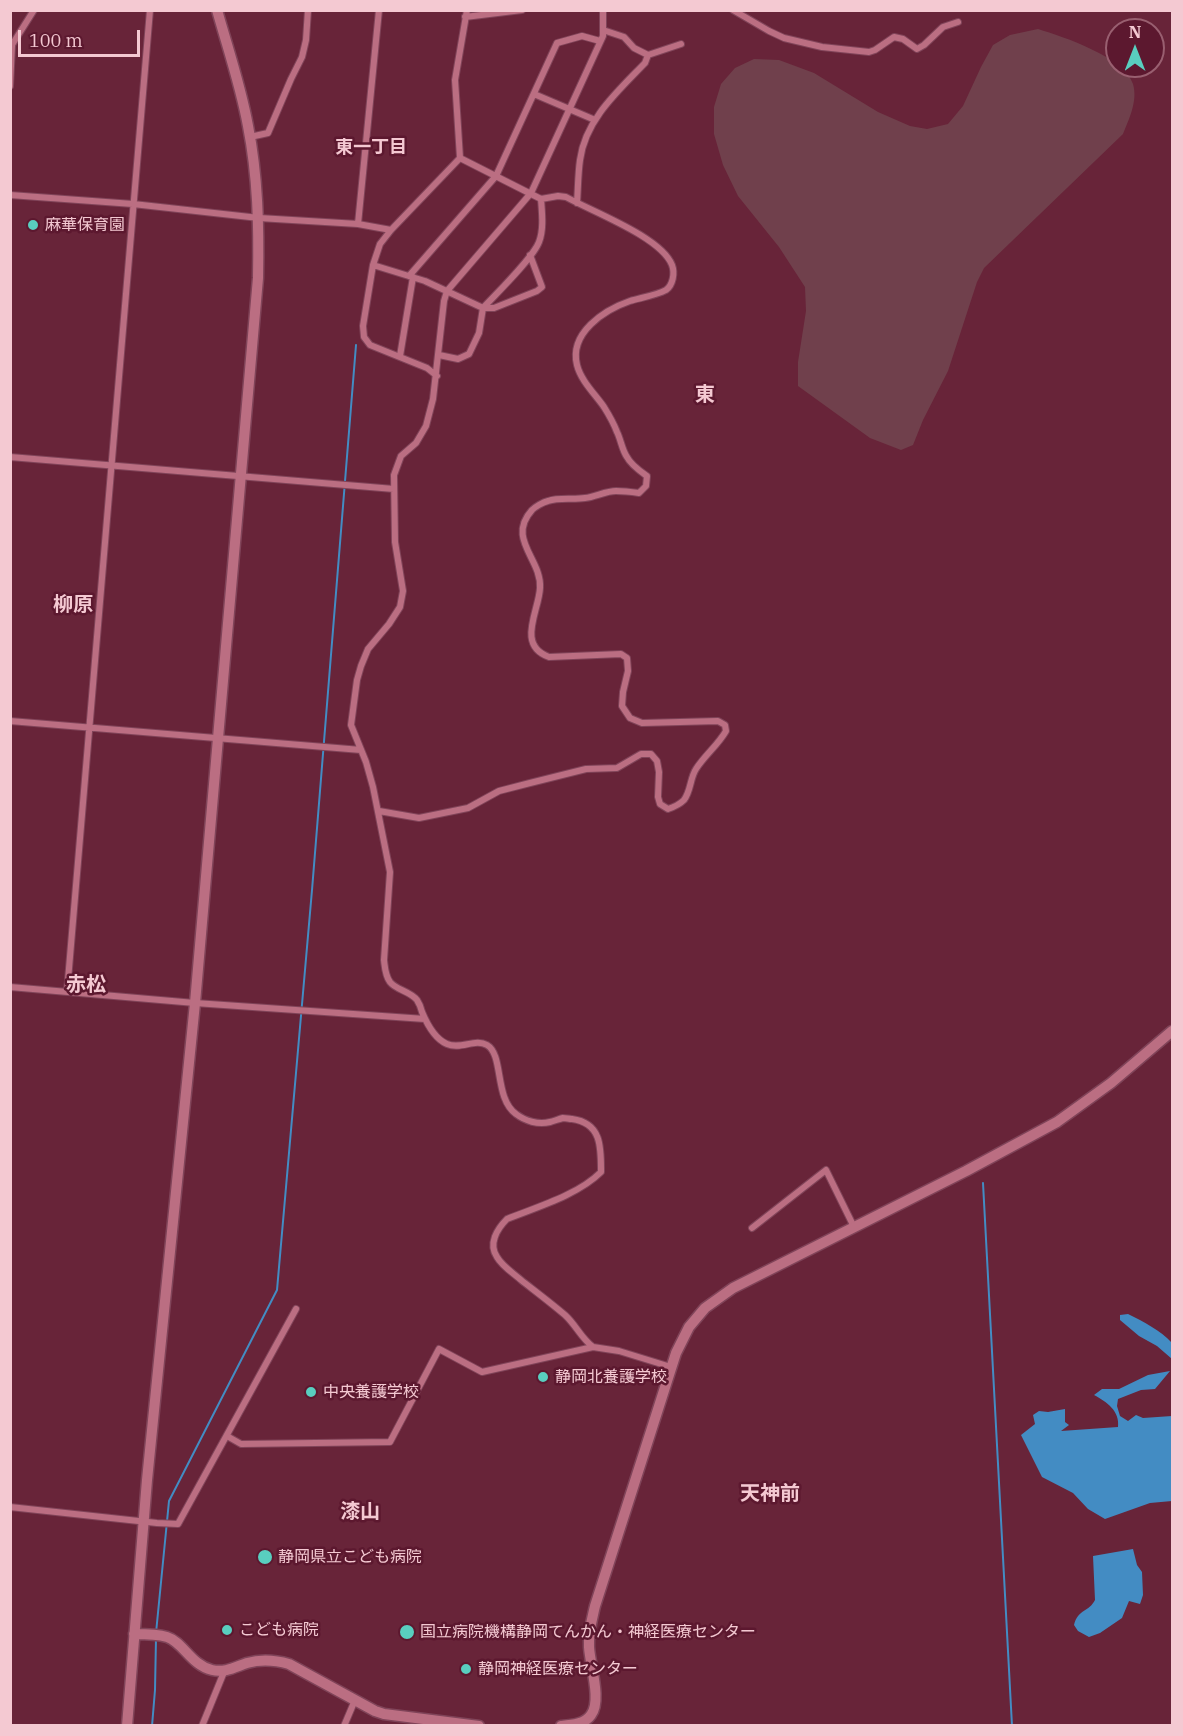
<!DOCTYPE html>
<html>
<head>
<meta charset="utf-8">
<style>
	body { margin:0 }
	#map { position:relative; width:1183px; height:1736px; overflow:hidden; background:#682439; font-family:"IBM Plex Serif",serif }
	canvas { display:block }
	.frame { position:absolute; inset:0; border:12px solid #f4c9d2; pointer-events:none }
	.north { position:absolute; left:1105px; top:18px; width:60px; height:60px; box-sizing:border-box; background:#5c182f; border:2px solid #995f70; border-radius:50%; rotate:0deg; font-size:16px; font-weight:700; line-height:24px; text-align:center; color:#f4c9d2 }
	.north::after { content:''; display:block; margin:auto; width:21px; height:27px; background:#59cebf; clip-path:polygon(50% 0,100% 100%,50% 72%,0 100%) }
	.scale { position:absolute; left:18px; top:30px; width:122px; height:27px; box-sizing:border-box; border:3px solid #f4c9d2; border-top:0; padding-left:8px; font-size:18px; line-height:21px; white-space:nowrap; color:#f4c9d2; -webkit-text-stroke:4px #5c182f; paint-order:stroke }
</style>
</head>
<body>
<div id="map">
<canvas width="1183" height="1736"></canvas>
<div class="frame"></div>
<div class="north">N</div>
<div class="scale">100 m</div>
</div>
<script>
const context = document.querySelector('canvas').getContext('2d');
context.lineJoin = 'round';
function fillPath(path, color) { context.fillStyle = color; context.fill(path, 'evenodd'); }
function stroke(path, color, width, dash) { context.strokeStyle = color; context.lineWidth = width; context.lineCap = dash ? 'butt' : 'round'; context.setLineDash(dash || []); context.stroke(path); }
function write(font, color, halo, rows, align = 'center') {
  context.font = font + ' "IBM Plex Serif","Noto Sans JP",serif'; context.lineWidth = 5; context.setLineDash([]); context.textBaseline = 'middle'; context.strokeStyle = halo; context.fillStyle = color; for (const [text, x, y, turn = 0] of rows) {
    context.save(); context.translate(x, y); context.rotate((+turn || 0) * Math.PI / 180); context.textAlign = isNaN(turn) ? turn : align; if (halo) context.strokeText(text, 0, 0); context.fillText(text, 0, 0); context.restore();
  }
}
fillPath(new Path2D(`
	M1038,29C1064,37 1124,57 1133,84C1138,101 1129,119 1123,134L984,268L977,282L948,371L923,420L913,445L901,450L870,438L798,386V362L806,311L805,287L779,247L738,196L723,165L714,134V107L721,84L735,68L754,59L779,60L814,73L878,112L910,126L927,129L948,124L963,106L981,67L993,45L1010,35Z`), '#70404c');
fillPath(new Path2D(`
	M1128,1314C1144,1322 1160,1330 1172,1343V1359L1157,1346L1139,1336L1120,1320V1315Z
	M1170,1371L1155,1389L1141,1390L1118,1399L1117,1406L1120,1416L1128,1421L1136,1415L1143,1418L1172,1416V1501L1150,1503L1105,1519L1088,1509L1073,1493L1042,1477L1021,1435L1035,1424L1033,1415L1039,1411L1048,1412L1065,1409V1422L1069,1425L1061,1431L1118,1427C1120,1411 1107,1402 1094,1395L1102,1389H1119L1148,1375Z
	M1133,1549L1137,1565L1142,1572L1143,1595L1140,1604L1129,1601L1122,1618L1100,1633L1089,1637L1078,1631L1074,1625C1078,1609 1089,1612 1095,1600L1093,1556Z`), '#438cc3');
stroke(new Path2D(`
	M983,1183L1012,1726
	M156,1633L169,1501L277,1290L312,890L356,345
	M152,1726L155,1690L156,1638`), '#438cc3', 2);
const minor = new Path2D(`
	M733,10L769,31L784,38L822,47L869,52L875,50L894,37L903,39L917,49L924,45L943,27L958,22
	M465,17L522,10
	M603,30L624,37L634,48L648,55L681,44
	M10,48L34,10
	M10,86L12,46
	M534,94L595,120
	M250,137L268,133L291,79L302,57L306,40L308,10
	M460,158L541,199
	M10,195L133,204L259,218L358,224L391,230
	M577,203C578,189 578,174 580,160C585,120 618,91 645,63L648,55
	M358,224L379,10
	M373,265L425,281L483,308C496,294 533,258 539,242C544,229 542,213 541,199L558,196L566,197C593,212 661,237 672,265C675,273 673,285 666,290C657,295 640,298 630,301C604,310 569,333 577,365C581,381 595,394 604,407C609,415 614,424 617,432C621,440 622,450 627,457C631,465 640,471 647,476L646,486L639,493C632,492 624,491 616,491C606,491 595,497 585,498C573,500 559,497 548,501C543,502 535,507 532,510C506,539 542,559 540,588C539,611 516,645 549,657L621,654L627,658L628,671L623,692L622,706L630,718L642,723L718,721L725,725L726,731C718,745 705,755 696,769C690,778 691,791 684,800C679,805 674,807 668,809L660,804L658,797L659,772L657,761L651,754H641L617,768L586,769L530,783L499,791L468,808L419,818L379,811
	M409,276L496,176L557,43L582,36L600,41
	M439,355L458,359L469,354L479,333L483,308H494L537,291L542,287L530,255
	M400,356L413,277
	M437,376L427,368L370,345L364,337L363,326L373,265L380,244L391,230L460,158L455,80L467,10
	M10,457L394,489
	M10,721L361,750
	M10,987L195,1003L425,1019
	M67,992L150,10
	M752,1228L826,1170L854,1227
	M593,1347C581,1338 576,1325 565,1315C551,1303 535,1291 521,1280C513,1273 502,1266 497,1257C488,1244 497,1229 507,1219C537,1207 578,1195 601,1172C601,1148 602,1123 572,1119C569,1119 566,1118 563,1118C559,1119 554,1121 550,1122C538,1125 525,1121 516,1114C494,1098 504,1055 487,1045C475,1038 461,1050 447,1044C435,1039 427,1024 422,1012C421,1008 419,1003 417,1000C410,991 396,990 390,982C385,975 385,968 384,960L390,872L373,787L366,762L351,725L357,680L361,666L368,649L389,624L400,607L403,591L395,542L394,475L401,456L416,443L426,426L433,399L444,301L447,291L531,193L603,36V10
	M227,1436L241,1444L390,1442L439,1349L482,1372L593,1347L619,1351L671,1367
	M10,1507L157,1523L178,1524L296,1309
	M202,1726L224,1672
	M344,1726L355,1700`);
const tertiary = new Path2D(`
	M134,1634C145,1634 157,1634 167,1637C183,1642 191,1665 212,1670C225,1673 235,1667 247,1663C261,1659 275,1660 289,1664L375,1711L384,1714L479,1726
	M127,1726L147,1480L195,1003L258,278C259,227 258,177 248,126C241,87 228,49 217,10
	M561,1726C572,1725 585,1724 591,1715C602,1701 590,1665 589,1647C588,1633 592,1619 595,1606L676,1353L689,1327L705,1308L733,1288L966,1171L1057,1122L1111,1083L1172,1031`);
stroke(minor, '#804459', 8);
stroke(tertiary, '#804459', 13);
stroke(minor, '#bb6e82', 6);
stroke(tertiary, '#bb6e82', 10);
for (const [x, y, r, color] of [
	[33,225,6,"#59cebf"],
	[543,1377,6,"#59cebf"],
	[311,1392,6,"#59cebf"],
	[265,1557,8,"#59cebf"],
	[227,1630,6,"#59cebf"],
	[407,1632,8,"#59cebf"],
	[466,1669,6,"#59cebf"]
]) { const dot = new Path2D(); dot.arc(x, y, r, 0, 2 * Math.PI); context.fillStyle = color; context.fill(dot); stroke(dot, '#5c182f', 2); }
write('16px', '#f4c9d2', '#5c182f', [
	["麻華保育園",45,225],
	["静岡北養護学校",555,1377],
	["中央養護学校",323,1392],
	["静岡県立こども病院",278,1557],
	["こども病院",239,1630],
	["国立病院機構静岡てんかん・神経医療センター",420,1632],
	["静岡神経医療センター",478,1669]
], 'left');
write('bold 18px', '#f4c9d2', '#5c182f', [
	["東一丁目",371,148]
]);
write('bold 20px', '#f4c9d2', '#5c182f', [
	["東",705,395],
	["柳原",73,605],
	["赤松",86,985],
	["天神前",770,1494],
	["漆山",360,1512]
]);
</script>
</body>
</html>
